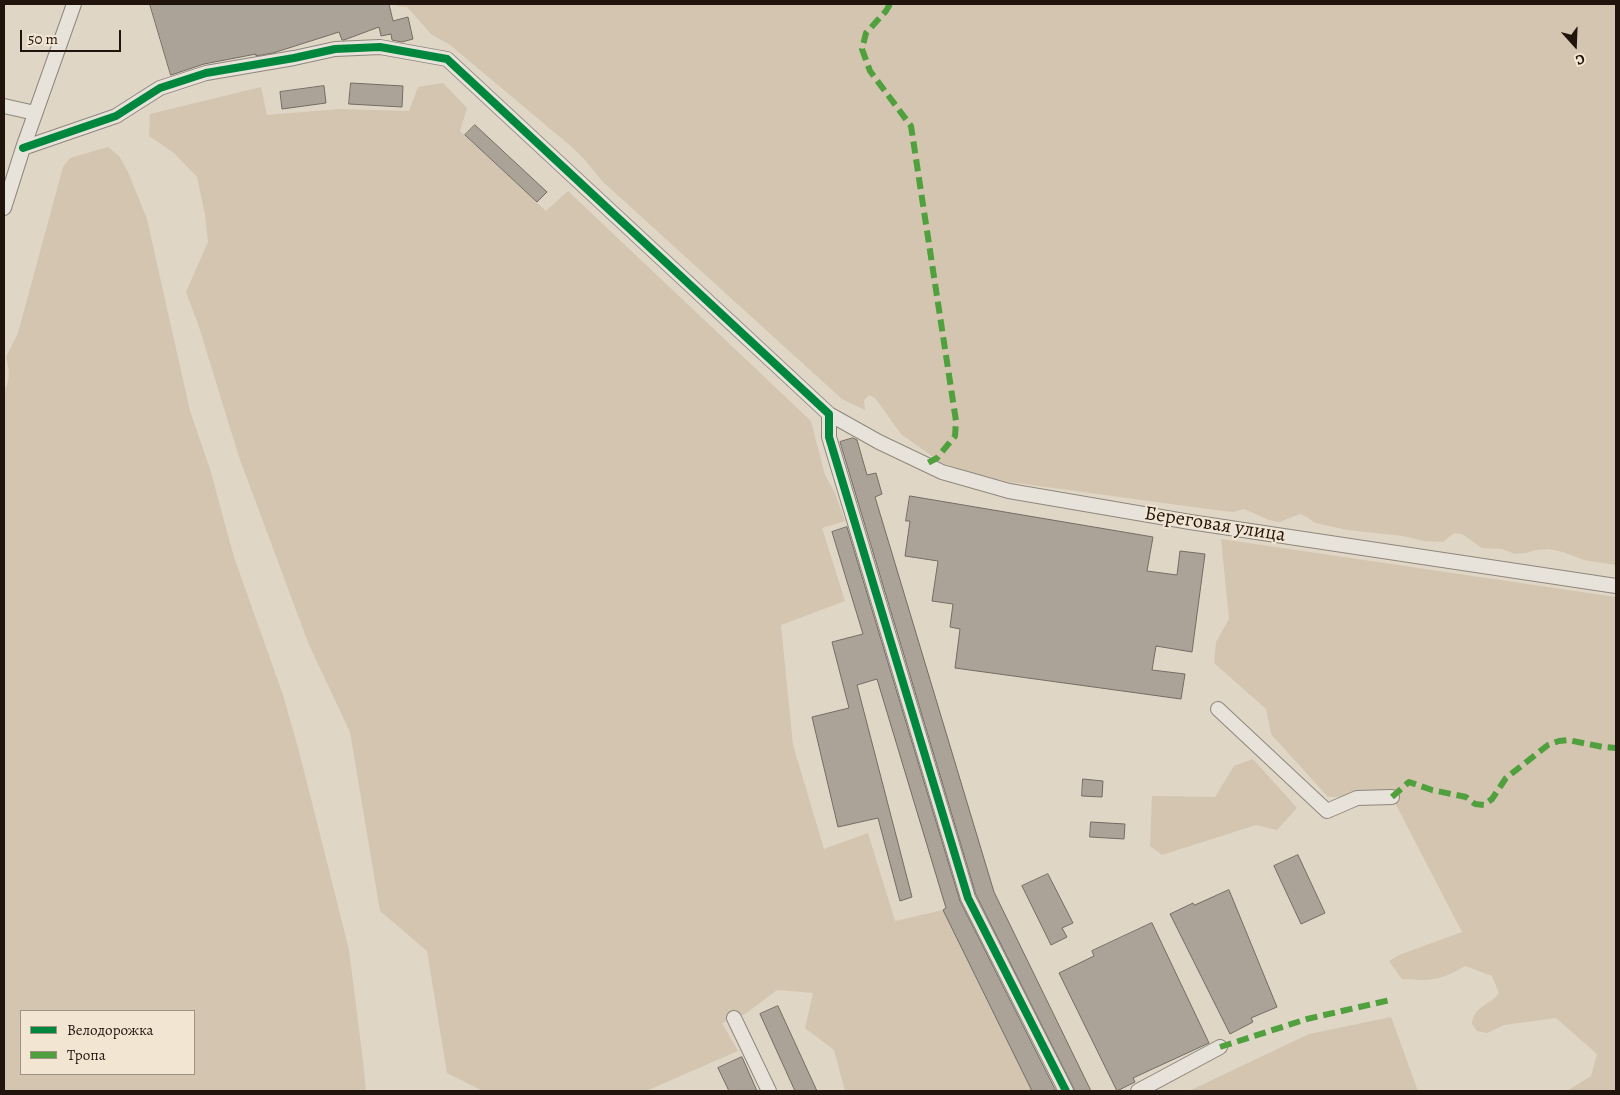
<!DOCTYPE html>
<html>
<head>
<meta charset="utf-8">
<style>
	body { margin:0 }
	#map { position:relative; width:1620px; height:1095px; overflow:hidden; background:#e0d6c6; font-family:Alegreya,serif }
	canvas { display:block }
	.frame { position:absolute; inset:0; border:5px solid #21140d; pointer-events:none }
	.legend { position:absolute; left:20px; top:1010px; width:175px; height:65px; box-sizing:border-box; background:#f2e6d3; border:1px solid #9e9284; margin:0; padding:6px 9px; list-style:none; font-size:15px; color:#21140d }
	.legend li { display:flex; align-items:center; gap:10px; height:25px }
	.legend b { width:25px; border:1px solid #9e9284 }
	.north { position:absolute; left:1550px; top:20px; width:50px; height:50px; -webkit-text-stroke:4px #f2e6d3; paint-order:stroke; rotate:160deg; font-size:14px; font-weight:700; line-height:20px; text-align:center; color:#21140d }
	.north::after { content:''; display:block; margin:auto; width:18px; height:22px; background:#21140d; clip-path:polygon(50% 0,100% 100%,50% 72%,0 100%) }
	.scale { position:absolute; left:20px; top:30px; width:101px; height:22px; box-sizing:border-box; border:2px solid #21140d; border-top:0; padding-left:6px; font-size:15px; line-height:18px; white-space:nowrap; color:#21140d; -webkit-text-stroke:4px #f2e6d3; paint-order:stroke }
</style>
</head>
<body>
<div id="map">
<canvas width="1620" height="1095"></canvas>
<div class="frame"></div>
<ul class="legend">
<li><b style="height:6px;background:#00873e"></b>Велодорожка</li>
<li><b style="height:6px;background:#50a03e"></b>Тропа</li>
</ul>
<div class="north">С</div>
<div class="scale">50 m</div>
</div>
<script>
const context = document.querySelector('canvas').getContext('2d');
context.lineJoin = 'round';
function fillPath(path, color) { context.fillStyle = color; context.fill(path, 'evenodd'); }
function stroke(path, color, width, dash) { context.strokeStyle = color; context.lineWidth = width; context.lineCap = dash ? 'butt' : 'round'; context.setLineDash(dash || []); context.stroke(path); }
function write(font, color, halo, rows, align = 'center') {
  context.font = font + ' Alegreya,serif'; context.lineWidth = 4; context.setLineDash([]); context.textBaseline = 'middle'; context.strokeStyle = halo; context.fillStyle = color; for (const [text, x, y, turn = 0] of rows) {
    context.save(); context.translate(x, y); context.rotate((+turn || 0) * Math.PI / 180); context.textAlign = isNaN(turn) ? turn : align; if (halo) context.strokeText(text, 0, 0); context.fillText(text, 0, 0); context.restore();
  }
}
fillPath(new Path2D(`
	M396,4H1616V565L1584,560L1563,552L1549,549L1536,550L1526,553L1515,554L1502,549L1482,548L1462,534L1454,533L1443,542L1423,541L1403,536L1348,530L1315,523L1307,517L1300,514L1279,522L1269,520L1244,509L1233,512L1223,511L1009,482L973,473L940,462L901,434L875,398L869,395L864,400L865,410L842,399L602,181L585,160L573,148L449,44L432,35L407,7L397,6Z
	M443,83L467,108L460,131L546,211L568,191L811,421L825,475L835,493L845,521L822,528L845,601L781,625L793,745L824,849L868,833L895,921L943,910L1032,1091H845L834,1050L805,1028L813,993L777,990L745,1014L722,1023L738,1051L646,1091H483L447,1073L427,951L380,911L350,732L309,645L239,457L199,327L186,292L208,242L205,215L197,177L174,153L149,136L150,114L261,87L267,115L338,109L409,111L418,87Z
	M108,147L119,156L128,172L147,219L190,411L210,469L234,557L283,695L299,751L349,950L363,1061L366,1091H4V390C11,381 9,367 6,357L18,333L63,167L70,158ZM194,1011V1074H21V1011Z
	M1221,539L1616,597V1091H1567L1591,1076L1597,1054L1556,1018L1504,1025L1487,1033L1477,1031L1472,1024C1474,1005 1490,1006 1499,993L1492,976L1465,966C1440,981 1430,981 1402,979L1389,961L1399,955L1462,932L1392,797H1328L1271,734L1266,709L1214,663L1216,642L1229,619Z
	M1253,759L1297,808L1277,830L1256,825L1162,855L1150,846L1152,796L1215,797L1234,766Z
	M1391,1017L1418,1091H1189L1309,1034Z`), '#d3c5af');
const building = new Path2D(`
	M150,4H389L393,21L408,17L413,39L402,42L392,40L391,34L381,36L379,27L344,40H342L339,32L273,53L256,56V54L204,64L171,75Z
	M351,83L403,86L402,107L349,104Z
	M324,86L326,103L282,109L280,92Z
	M475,125L547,192L537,202L465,135Z
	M853,438L857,440L867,475L876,473L882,494L875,497L994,892L1091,1091H1075L976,895L840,442Z
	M910,496L1153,537L1147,571L1177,575L1180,551L1205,554L1192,652L1156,646L1152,670L1185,674L1181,699L955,668L960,629L950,627L953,604L932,601L938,561L905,556L910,521H906Z
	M847,527L960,901L1056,1091H1032L943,910L946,908L877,679L857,685L912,897L900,901L878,818L838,827L812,717L849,708L832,642L863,634L832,532Z
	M1083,779L1103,781L1102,797L1082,796Z
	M1091,822L1125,824L1124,839L1090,837Z
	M1298,855L1325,913L1301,924L1274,866Z
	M1048,874L1073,923L1062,928L1067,937L1051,945L1022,886Z
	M1229,890L1277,1007L1251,1018L1253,1022L1230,1034L1170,914L1193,903L1194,905Z
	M1152,923L1209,1043L1133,1078L1135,1082L1117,1091L1059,973L1094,956L1092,951Z
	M778,1006L817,1091H795L760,1014Z
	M742,1057L757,1091H729L718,1068Z`);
fillPath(building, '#aba398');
stroke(building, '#746c64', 1);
const minor = new Path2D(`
	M4,106L35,113
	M23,148L116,116L160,88L206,73L294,58L335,49L380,47L447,59L829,414L879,442L942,472L1009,491L1190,522L1616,586
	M4,208L23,148L74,4
	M829,414V437L968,898L1066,1091
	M1218,709L1327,811L1357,798L1392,797
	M734,1018L769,1091
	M1138,1091L1220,1047`);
stroke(minor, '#8e877d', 16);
stroke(minor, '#e7e2da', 14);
stroke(new Path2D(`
	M890,4L886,11L866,33L862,49L870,71L911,126L956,421L955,436L937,458L926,464
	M1392,797L1409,782L1432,790L1466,797L1475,804L1484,805L1492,799L1506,778L1548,745L1559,741L1568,740L1603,747L1616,748
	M1220,1047L1307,1019L1390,1000`), '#50a03e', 6, [12, 6]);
stroke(new Path2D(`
	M23,148L116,116L160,88L206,73L294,58L335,49L380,47L447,59L829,414V437L968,898L1066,1091`), '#00873e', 8);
write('20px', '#21140d', '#f2e6d3', [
	["Береговая улица",1215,525,9]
]);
</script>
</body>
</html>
